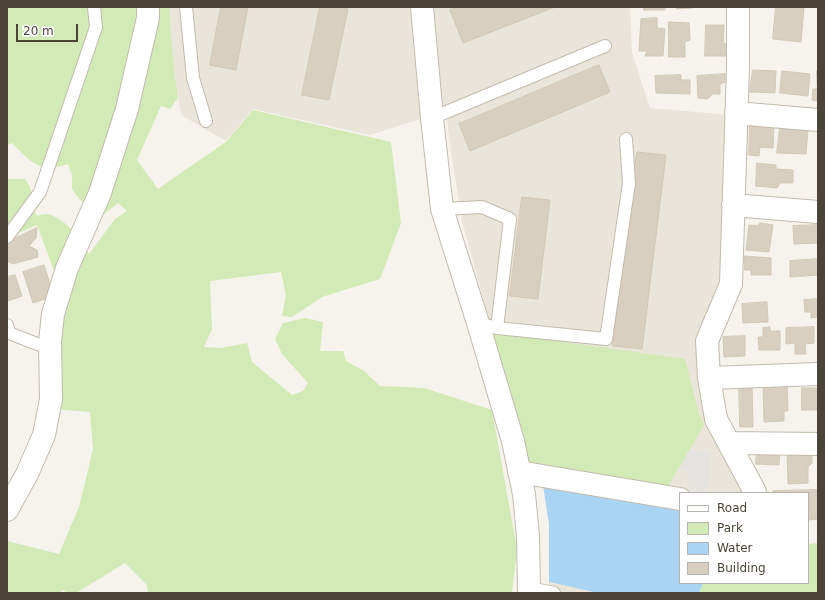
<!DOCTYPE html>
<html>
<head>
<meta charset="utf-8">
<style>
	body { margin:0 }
	#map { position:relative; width:825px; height:600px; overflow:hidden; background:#f6f3ec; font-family:"DejaVu Sans",sans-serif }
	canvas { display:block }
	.frame { position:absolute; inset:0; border:8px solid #4b4439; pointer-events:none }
	.legend { position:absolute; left:679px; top:492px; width:130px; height:92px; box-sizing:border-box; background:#fff; border:1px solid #b7b4b0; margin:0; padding:5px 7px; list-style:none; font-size:12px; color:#4b4439 }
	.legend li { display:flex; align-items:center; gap:8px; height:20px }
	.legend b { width:20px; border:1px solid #b7b4b0 }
	.scale { position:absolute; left:16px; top:24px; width:62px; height:18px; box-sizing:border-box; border:2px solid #4b4439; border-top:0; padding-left:5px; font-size:12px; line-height:14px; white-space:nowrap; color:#4b4439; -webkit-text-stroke:3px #fff; paint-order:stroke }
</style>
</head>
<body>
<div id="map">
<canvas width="825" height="600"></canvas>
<div class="frame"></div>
<ul class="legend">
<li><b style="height:5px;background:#fff"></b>Road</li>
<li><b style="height:11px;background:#d2eab5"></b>Park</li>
<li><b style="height:11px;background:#a9d4f2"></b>Water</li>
<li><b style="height:11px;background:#d8cfc1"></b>Building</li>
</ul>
<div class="scale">20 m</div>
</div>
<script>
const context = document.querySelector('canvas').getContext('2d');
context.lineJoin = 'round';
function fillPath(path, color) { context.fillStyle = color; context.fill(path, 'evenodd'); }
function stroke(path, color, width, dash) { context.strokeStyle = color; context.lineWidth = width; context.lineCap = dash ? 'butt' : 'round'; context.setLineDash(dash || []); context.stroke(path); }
fillPath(new Path2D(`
	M164,7H630L632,53L650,108L731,115L722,283L700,338L748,493H683L528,463L462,221L451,153L446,111L370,135L253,109L226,141L181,115Z
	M549,582L598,593H549Z`), '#eae5da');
fillPath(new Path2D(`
	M7,7H169L173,61L178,98L170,109L161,106L137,160L158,189L227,141L253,110L391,142L401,223L380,279L322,297L292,317L282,316L286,295L281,272L210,281L212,329L204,347L221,348L247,343L252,362L292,395L303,391L308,383L282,354L275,339L283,323L305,318L323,322L320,351H343L346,361L364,371L380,386L424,388L492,410L517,549L512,593H148L147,585L125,563L76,593H69L62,590L60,593H8L7,541L59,554L79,507L93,449L90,412L53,409L59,284L37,225L7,238V179H25C34,189 31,204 37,216C39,215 43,214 46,214C63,216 82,239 89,254L115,219L127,211L118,203L103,215L97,214L80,200L72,189V175L68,164C40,174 31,162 12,143L7,145Z
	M492,332L685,359L699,414L704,425L666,490L528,463Z
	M818,543V593H699L703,583H808V544Z`), '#d2eab5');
fillPath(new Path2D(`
	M689,451H710V481L706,493H687L689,481L687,471L678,470Z`), '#e5e3e0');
fillPath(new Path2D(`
	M543,485L680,509V583H703L699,593H598L549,582V524Z`), '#a9d4f2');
const building = new Path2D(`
	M221,7H248L236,70L210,65Z
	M320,7H338L348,9L329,100L302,95Z
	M457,7H555L463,43L450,10Z
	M644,7H665V10H644Z
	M677,7H692V8L677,9Z
	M776,7H804L801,42L773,39Z
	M657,18V28L665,29L663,56H645L647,51H639L641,19Z
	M669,22L689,23L690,40L685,42V57H669Z
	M706,25H724L723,44L731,43V56H705Z
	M599,65L610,92L470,151L459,124Z
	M753,70L776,71L775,93L750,92Z
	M782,71L810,74L808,96L780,93Z
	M817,71H818V101L812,100L813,89H817Z
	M725,74V82L720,84V94H712L708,99L698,98L697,76Z
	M681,75V80H690V94L656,93L655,76Z
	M750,123L774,125L773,148L760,147L759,156L749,155Z
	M780,128L808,130L806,154L777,153Z
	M637,152L666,155L642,349L613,346Z
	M757,163L776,165V169L793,170V183H780L777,188L756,186Z
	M522,197L550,200L538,299L510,296Z
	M760,223L773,225L769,252L746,250L749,225L758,226Z
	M818,225V243L794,244L793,226Z
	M37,228L36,238L29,246L37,250L38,257L13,264L7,261V242Z
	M745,256L771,258V275H751V270H745Z
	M818,259V275L790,277V261Z
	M44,265L54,296L33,303L23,272Z
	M15,275L22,296L8,301L7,277Z
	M818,299V317L811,318V312H805L804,300Z
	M767,302L768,322L743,323L742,304Z
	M770,327V331H780V350H759L758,337H763V328Z
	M814,327V343L805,344L806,354H795V343L786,344V328Z
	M745,336V356L724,357L723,337Z
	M739,383H752L753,427H740Z
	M787,386L788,411H784V421L764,422L763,387Z
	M802,388H818V410H802Z
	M757,448L780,449L779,465L756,464Z
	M812,452V463L808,467V483L788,484L787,453Z
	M818,490V519L808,520V493H773V491Z`);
fillPath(building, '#d8cfc1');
stroke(building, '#d3c7b4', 1);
const service = new Path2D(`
	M186,7L193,78L206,121
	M432,118L605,46
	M442,209L482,207L510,219L497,328
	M7,237L40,192L96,27L94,7
	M478,323L497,328L606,339L629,183L626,139
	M7,325L9,333L50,349
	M529,588L554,593`);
const minor = new Path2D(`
	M738,7V67L731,284L707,341L709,378L716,419L755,492V493
	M736,113L818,120
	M733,205L818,212
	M709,378L818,374
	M730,443L818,444
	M519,472L680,499
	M7,510L27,474L44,435L51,399L50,342L53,314L67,268L100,193L127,109L148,18V7`);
const tertiary = new Path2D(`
	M422,7L432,118L442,209L478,323L513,441L524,494L528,536L529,593`);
stroke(service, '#c2bbae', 14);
stroke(minor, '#c2bbae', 24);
stroke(tertiary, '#c2bbae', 24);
stroke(service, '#fff', 12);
stroke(minor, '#fff', 22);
stroke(tertiary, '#fff', 22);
</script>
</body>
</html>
